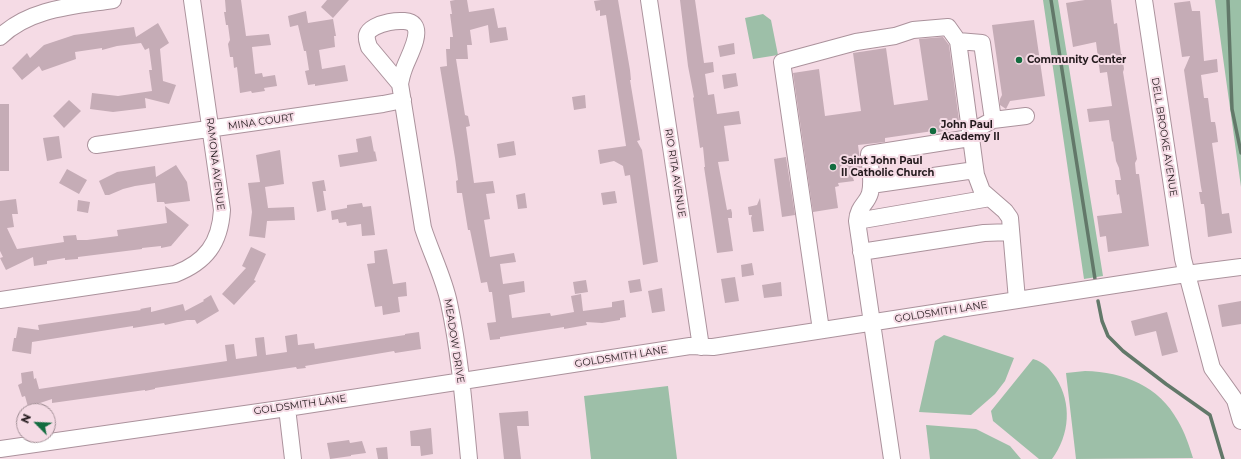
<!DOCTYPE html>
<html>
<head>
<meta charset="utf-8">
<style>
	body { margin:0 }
	#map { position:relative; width:1241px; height:459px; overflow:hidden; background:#f5dbe5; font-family:Montserrat,sans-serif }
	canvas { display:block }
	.north { position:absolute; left:16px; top:403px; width:40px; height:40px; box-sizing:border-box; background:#f5dbe5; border:1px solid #a18e95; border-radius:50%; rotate:294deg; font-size:11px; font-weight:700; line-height:16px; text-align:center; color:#231a1d }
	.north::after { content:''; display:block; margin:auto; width:14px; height:18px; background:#126c3f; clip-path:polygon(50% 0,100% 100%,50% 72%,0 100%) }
</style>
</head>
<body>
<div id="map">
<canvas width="1241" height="459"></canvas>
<div class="north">N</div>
</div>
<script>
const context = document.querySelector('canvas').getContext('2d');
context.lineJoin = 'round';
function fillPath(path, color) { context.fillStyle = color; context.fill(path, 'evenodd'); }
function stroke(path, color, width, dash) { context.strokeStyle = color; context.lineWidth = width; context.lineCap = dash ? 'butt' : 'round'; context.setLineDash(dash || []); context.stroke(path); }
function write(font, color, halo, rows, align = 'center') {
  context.font = font + ' Montserrat,sans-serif'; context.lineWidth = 4; context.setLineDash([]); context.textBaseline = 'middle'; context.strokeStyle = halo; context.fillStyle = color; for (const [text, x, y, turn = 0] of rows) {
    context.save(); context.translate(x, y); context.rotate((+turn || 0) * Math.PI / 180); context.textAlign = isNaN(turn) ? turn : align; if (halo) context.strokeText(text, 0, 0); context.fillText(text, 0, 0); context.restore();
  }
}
fillPath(new Path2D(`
	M763,14L771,20L778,55L753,59L745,18Z
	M944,335L1014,358L1005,381L995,394L971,415L919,412L935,341Z
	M1033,359C1044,362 1050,369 1056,378C1072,403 1070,435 1052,459H1039L993,421L991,411Z
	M1085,371C1124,372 1159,386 1178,421C1185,433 1189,445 1193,458L1076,459L1066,373Z
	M668,386L677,459H591L584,396Z
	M926,425L976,429L1010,446L1021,459H930Z`), '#9dbfa8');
fillPath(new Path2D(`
	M1043,0H1058L1103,276L1084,279Z
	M1215,0H1241V187Z`), '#9bc0a7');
stroke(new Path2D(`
	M1051,0L1095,279
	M1228,0L1232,109L1241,153
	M1098,301L1102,321L1108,336L1123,351L1166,384L1210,415L1223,459`), '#627869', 3.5);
fillPath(new Path2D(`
	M225,0H241L246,36L269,34L271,45L252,47L255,74L262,73L263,77L275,75L277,86L264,88L265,91L252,93L251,91L240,93L237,67L234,68L233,57H230L228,44L230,40L228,25H226L224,12H226Z
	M327,0H349L333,18L321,7Z
	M455,0H467L469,12L494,8L498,28L506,27L508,40L490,43L488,25L470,30L472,45H467L468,59H456L465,115L468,116L470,126L466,127L474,183L493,181L495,193L486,194L490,219L484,220L490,257L514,253L516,262L500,264L503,284L524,281L525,292L509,295L512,318L550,313L551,316L574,312L571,296L581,294L583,311L612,307V302L624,300L626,317L620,318V320L602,323L586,322L587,325L564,329V327L500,337V339L490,340L487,323L496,322L492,292H489L487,282L481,283L470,230H468L462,193H457L456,181L458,180L455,158L440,67L447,66L446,49H450V37H453L450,14H452L450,1Z
	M601,0H618L630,70L631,80H630L640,140L637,141L642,150L658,262L643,265L630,175L625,176L623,166L614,161L600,164L598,150L626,146L606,15L600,16V10L596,11L594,1Z
	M680,0H695L704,63L713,62L714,72L705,74L708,95L714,94L717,114L739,111L741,124L724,126L729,161L718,162L727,210L731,209L732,213V218H728L733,251L717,253L704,167H705L703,147L700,148L693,98L694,97L688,66Z
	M1085,0H1111L1114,24L1117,23L1121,54H1122L1124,69L1123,72L1137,159L1135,163L1136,174H1139L1149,246L1108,252L1106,236L1100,237L1097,216L1122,213L1119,194L1117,195L1115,180H1121L1119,168L1116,161L1113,141L1112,142L1109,120L1089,122L1087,109L1112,106L1107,72L1100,73L1096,42L1073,47L1066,3Z
	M1190,1L1192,11H1200L1204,61L1217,59L1218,72L1201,75L1204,98H1208L1211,122H1215L1216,127L1218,142L1212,143L1222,214L1229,213L1232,233L1208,237L1205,210L1204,204H1201L1199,192H1202L1201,187L1184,70L1190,56L1182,57L1174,3Z
	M306,11L308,23L333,19L336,36H334L335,47L319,50L322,69L345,65L348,81L315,86V84L308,85L305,71L309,70L306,51H304L298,25L290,27L288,16Z
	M1034,20L1045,96L1010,101L1006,109L1000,105V99L1002,95L992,25Z
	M158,23L169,43L160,49L163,81L176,85L169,104L145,98L146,108L113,112L90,109L92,93L118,96L152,91L149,70H152L149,48L145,50L141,43L117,46L102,50V48L75,52L76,59L42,71L39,66L22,80L12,68L27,53L30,58L44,45L74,35L134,27L136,37Z
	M943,37L949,45L960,128L934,133L933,131L885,138V142L858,145L862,176L853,178L854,181L838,183L839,186L835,187L838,208L813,212L793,73L819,69L825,116L861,111L853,53L886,48L894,105L928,100L919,39Z
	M734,43L735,54L720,57L718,46Z
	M736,73L738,86L724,89L722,75Z
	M585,95L586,108L574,110L572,97Z
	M69,100L81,111L64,128L53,116Z
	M0,104H9V171H0Z
	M59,136L62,158L47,161L43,138Z
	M371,136L374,152L375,151L377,161L340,167L338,155L358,152L356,139Z
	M514,141L516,155L499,158L497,144Z
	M280,150L284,184L265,187L268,208L294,207L295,220L267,221L265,238L249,236L252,212L248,183L260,182L256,155Z
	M786,157L795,215L782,217L774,159Z
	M176,165L187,182L190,201L165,204L164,202H157L155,183L135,186L123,189L109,195H105L99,181L117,172L155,166L156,177Z
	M67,169L87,180L79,194L59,183Z
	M324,180L326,191H323L326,210L317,212L312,182Z
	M615,191L617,203L603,205L601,193Z
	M525,193L527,208L518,209L516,195Z
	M760,198L764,231L753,232L751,218L752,215H749L748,207L757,205Z
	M16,199L18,214H12L14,227L7,228L17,249L64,242L63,236L76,235L77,240H87L118,236L117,230L167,223L165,206L189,225L171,246L161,248V246L142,248V249L78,257V259L65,260V258L47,261V264L34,266L33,257L6,270L0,258L3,257L0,251V201Z
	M78,200L90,202L88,213L77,211Z
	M362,203L363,207L371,206L375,235L362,236L361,224L347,226L346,222L339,223L338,219L332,220L331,211L347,208V205Z
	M251,247L266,254L254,280L256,281L234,305L222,294L246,268L242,266Z
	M387,249L393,284L406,282L407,296L398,297L400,312L383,315L382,306L375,307L367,264L375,263L374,251Z
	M752,263L754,275L742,277L741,265Z
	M735,277L739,301L725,303L721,279Z
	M640,279L642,291L630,293L628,281Z
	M586,280L588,292L575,294L573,282Z
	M781,282L782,296L764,298L762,285Z
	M662,288L665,311L652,313L648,291Z
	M211,295L219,311L197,324L195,320H187L165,325L164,323L133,328V326L32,342L31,354L12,351L14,338H16L18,327L39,330L38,325L141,310L140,309L151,307V312L183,304L185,311L204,301L203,300Z
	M1241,301V324L1222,327L1218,305Z
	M1167,312L1178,352L1162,356L1156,331L1135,336L1131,321Z
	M419,332L421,349L395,353L394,351L317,364L305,366L306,368L297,369L296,367L155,388V389L145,391V390L52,403V399L28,407L25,396L22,397L18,385L22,383L21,373L33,371L34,379L36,378L39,389L227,361L225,345L234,344L236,359L257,356L255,338L264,337L266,355L287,352L285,336L297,334L298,345L314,343L315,349L405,335V334Z
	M528,411L529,426H517L521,459H504L499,413Z
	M431,428L433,454L421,456L420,446H411L410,431Z
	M349,440L350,443L362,441L366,453L351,455V456L330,459L327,443Z
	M387,447L388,459H378L376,448Z`), '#c5acb6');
const minor = new Path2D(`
	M649,0L701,347
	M1144,0L1183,259L1212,368L1235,400L1241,421
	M0,37C30,8 74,6 113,0
	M958,41L976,175L982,191L1005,211L1010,218L1017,300
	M400,84L369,47C368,43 366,39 367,35C370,23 407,16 414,25C422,35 407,59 404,69C402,74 401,79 400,84L423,228C431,253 444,278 449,303C460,354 464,407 469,459
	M993,120L1026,116
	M96,145L383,104L403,100
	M871,185L975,170
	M857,221L990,198
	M861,252L984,233L1011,232
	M0,300L175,274C206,262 220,243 222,210L192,0
	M821,330L782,62L856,42L895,36L913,30L948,27L958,41L982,43L993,120L980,127L970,138L869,154C870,166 873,181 870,193C867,204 858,206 857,221L892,459
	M287,408L293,459
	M0,449L287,408L690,346L713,347L1186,274L1241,267`);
stroke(minor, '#ab929c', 18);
stroke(minor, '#fff', 16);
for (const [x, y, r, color] of [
	[1019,60,4,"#126c3f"],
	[933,131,4,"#126c3f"],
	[833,167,4,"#126c3f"]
]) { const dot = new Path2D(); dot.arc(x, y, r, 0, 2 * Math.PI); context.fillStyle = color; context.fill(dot); stroke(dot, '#f5dbe5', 1.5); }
write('bold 10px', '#231a1d', '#f5dbe5', [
	["Community Center",1027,60],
	["John Paul",941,125],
	["Academy II",941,137],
	["Saint John Paul",841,161],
	["II Catholic Church",841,173]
], 'left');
write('10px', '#231a1d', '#f5dbe5', [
	["MINA COURT",261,122,-8],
	["DELL BROOKE AVENUE",1164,137,81],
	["RAMONA AVENUE",215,164,83],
	["RIO RITA AVENUE",675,173,81],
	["GOLDSMITH LANE",941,312,-9],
	["MEADOW DRIVE",454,341,81],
	["GOLDSMITH LANE",621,357,-9],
	["GOLDSMITH LANE",300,405,-8]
]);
</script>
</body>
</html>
